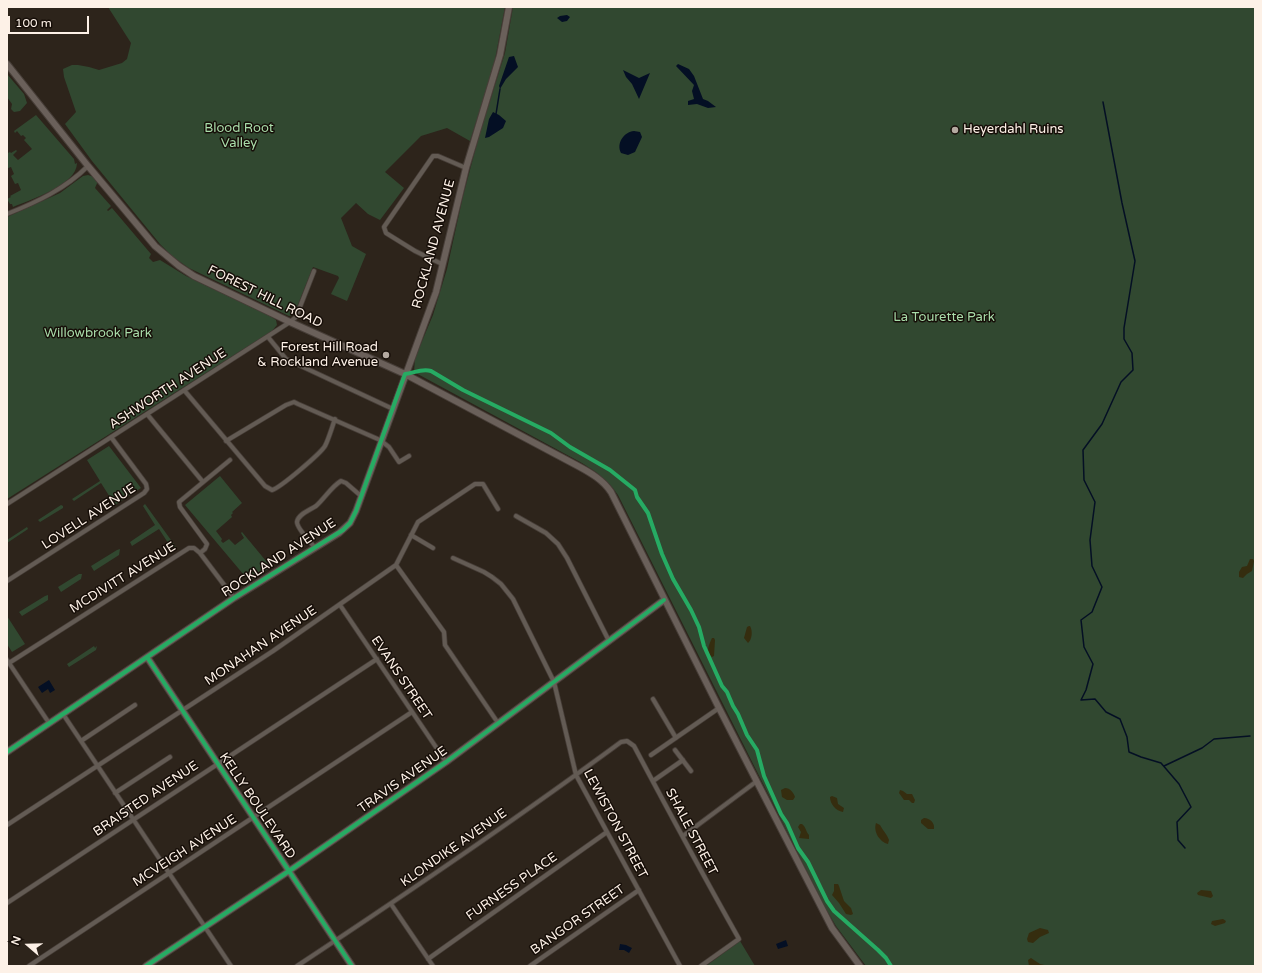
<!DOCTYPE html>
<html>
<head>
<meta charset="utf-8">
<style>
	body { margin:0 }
	#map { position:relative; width:1262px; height:973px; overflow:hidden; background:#2d241b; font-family:"Varela Round",sans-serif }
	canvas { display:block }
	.frame { position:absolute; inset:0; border:8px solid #fdf1e7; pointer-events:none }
	.north { position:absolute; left:8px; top:925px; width:40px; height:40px; -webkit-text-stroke:3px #160e08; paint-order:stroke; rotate:290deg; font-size:11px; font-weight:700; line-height:16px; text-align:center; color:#fdf1e7 }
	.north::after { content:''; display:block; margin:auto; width:14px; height:18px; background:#fdf1e7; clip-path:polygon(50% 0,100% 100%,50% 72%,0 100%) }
	.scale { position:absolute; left:8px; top:16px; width:81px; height:18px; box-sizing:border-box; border:2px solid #fdf1e7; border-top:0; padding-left:5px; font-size:12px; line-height:14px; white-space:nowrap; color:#fdf1e7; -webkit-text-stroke:3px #160e08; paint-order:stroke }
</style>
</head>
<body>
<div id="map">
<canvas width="1262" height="973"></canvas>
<div class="frame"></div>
<div class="north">N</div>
<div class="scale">100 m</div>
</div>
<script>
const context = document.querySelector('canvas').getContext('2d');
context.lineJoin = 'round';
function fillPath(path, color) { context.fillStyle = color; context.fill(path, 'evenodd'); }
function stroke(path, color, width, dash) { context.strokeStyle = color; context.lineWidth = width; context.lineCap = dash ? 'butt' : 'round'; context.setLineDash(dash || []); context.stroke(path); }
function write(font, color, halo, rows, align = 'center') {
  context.font = font + ' "Varela Round",sans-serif'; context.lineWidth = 3; context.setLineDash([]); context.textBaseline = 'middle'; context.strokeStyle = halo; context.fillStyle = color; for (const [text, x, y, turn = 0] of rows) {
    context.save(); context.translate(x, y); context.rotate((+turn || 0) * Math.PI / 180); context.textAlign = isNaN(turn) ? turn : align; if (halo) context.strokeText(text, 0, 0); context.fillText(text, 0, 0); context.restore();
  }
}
fillPath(new Path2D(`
	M108,7H505L493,70L470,141L447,128L421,136L385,172L404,188L380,220L368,214L356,203L341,218L352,246L366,254L347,301L331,294L339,278L338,276L313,267L295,312L292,315L289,316L189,268L173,257L160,244L92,161L65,124L76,112L64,77L63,69L72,65H78L89,67L99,70L122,63L127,59L131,43Z
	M513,7H1255V966H866L836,926L826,909L618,495C608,480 598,473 582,463L414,372L415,358L433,315L447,269L463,196L479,136L505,53Z
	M7,74L24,94L27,103L20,111L14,112L11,109L12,104L7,97Z
	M36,115L74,159L75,164L77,163C77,185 30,200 13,207L12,204H10L7,199L11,197L10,196L21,190L18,183L15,184L11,176L14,174L11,167L8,168L7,167V152L8,153L10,152L11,153L16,150L17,151L13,155L18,160L32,149L24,140L26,138L23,135L21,136L17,131L15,133L14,131Z
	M88,175L94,177L98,181L95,188L111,206L107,210L108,211L112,208L151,254L149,258L153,262L160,260L186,276L270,316L276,320L277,325L272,331L7,499V217L60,193L83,176Z
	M109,446L141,488L115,505L101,483L74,501L72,499L100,481L87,460Z
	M220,476L242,503L232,512L233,513L231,515L232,517L216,531L222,539L221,541L223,543L229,539L235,545L244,538L241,533L242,532L271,567L249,581L185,505Z
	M145,504L176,547L172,549L159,529L132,546L130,542L155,525L143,506Z
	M61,505L63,506V508L40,522L38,520Z
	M27,527L28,529L7,543V540Z
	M120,549L119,555L94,571L91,566L117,550Z
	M79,574H82L81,579L61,592L58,587Z
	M48,595V600L22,616L19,612L45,596Z
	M7,616L25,644L12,652L7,644Z
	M94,646L95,648L97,646L96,650L69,667L67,664Z
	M740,941L755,966H706Z`), '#314830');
fillPath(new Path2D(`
	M1250,559H1253L1254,561L1252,571L1247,574L1243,578L1239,577V572L1242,567L1247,566Z
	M749,626H750C753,631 752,640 748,643L744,638L747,627Z
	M712,638H714L715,640L714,656L712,657C705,652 709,645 712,638Z
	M785,788C790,788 794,793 795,797L793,800H787L782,797L781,790Z
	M900,790L903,791L907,794H912L915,800L914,803H912L909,800H904L899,793Z
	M832,796L837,798L838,804L844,808L843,812C836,811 830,804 830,797Z
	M924,818C930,818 935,823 934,829H928L921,823V820Z
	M876,823L880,825C883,831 887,834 889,840L888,844C880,842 873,832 876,823Z
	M800,824H802C806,827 806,832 809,835V839L799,838L801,832L798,827Z
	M834,884H838L839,886L844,901L851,908L853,914L851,915L846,914L839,903L832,895L834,891Z
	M1201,890L1211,891L1213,896L1211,898L1198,895L1197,893Z
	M1223,919L1226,921L1225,923L1215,926L1211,924L1212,921Z
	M1040,928L1048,930L1049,933L1040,937L1033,943L1028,942L1027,939L1029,933Z
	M1031,958L1040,964L1049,966H1029L1028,960Z`), '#352d0f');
fillPath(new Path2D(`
	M567,15L570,17L567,21L562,22L557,18L560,16Z
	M514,56L518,67L506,79L500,89L499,86L509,57Z
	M678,64L689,69L694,76L703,99L708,101L716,107L708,108L697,104L688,105V101L694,99L692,91L694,85L676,66Z
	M623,70L639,78L650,73L639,99L632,84L626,77Z
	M493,112L499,115L506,121L503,128L489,137L485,138L489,119Z
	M634,131L640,132L642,137L635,152L628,155L621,153C616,143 624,132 634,131Z
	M49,680L55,690L50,693L48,689L42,693L38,687Z
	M786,940L788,946L778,949L776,944Z
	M620,944L626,945L632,948L629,953L624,950H619Z`), '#040f24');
stroke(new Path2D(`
	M1103,102L1122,203L1135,261L1124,328V339L1132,353L1133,370L1121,382L1102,424L1083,450L1084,480L1095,502L1090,540L1092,566L1102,587L1092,612L1081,620L1084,647L1093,664L1086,690L1081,700L1095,699L1106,712L1120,719L1127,737L1129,752L1141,757L1161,763L1179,784L1191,807L1177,822L1178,840L1185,848
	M496,114L500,89
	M1164,766L1202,748L1214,739L1250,736`), '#040f24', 1.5);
const street = new Path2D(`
	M7,214C37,202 65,189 88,166
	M442,264L415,251L386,233L384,227L433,156H438L466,168
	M268,337L286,359L393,409
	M184,390L265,486L272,490C280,488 320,454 325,446C329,438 332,427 335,419
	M147,414L203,482
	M226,441L286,405L294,402L298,404L380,440L389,447L399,462L409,456
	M7,504L290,322L296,317L314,271
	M516,516L546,533L558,544L567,558L609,641
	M411,535L433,548
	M315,548C311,542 297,529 297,522C298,514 310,510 316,506C324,499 332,486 341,481L346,483L361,496
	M200,553L205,549L207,544L180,507L179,502L230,460
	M453,558L484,572L492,577L501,584L513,599L554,682L576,775L680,966
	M396,565L444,632L445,645L498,723
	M7,581L144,493L147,489L146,484L111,437
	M340,605L446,762
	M7,660L49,723
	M9,663L189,548H194L200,553L234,598
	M653,699L676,738
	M63,714L231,966
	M81,741L135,705
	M675,750L691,771
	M651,755L719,708
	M653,781L683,760
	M115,793L170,757
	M7,825L273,651L396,565L418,522L475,484H483L498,509
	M683,836L757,781
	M7,903L377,659
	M391,904L433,966
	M428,959L607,832
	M29,966L412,712
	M297,966C406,894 515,820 621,742L627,741L634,746C668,810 703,875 739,939L701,966
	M530,966L639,890`);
const secondary = new Path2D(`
	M7,64L88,166L155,246L179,266L194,276L290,322L405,374L578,466C591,473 603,480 611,492L719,708L832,928L860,966
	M147,657L352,966
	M7,752L234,598L339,533L350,523L356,511L436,292L466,168L500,55L509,7
	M146,966L289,871L446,762L664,600`);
stroke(street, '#473e38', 5.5);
stroke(secondary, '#473e38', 8);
stroke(street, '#635b54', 4);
stroke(secondary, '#6a605a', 6);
stroke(new Path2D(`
	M147,657L352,966
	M7,752L234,598L343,530L350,523L356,511L405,374C414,373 422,368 431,371L463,390L551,433L570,447L610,470L635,490L637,497L648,513L662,554L673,579L691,610L699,627L704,646L722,686L727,692L733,706L738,714L747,735L757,750L764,776L781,814L787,823L798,848L808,862L827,901L834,911L878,950L886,958L891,966
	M146,966L289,871L446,762L664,600`), '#26ab63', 4);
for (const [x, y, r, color] of [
	[955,130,4,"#b4a9a0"],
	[386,355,4,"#b4a9a0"]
]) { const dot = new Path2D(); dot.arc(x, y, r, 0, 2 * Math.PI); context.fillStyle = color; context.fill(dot); stroke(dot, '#160e08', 1.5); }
write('13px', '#a9ddaa', '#160e08', [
	["Blood Root",239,129],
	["Valley",239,144],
	["La Tourette Park",944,318],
	["Willowbrook Park",98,334]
]);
write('13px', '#fdf1e7', '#160e08', [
	["Heyerdahl Ruins",963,130],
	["Forest Hill Road",378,348,"right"],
	["& Rockland Avenue",378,363,"right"]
], 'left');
write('13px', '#fdf1e7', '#160e08', [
	["ROCKLAND AVENUE",434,244,-75],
	["FOREST HILL ROAD",265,297,26],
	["ASHWORTH AVENUE",168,389,-33],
	["LOVELL AVENUE",89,517,-33],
	["ROCKLAND AVENUE",279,558,-33],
	["MCDIVITT AVENUE",123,578,-32],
	["MONAHAN AVENUE",261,646,-34],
	["EVANS STREET",401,678,56],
	["TRAVIS AVENUE",403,780,-35],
	["BRAISTED AVENUE",146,799,-34],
	["KELLY BOULEVARD",257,806,56],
	["LEWISTON STREET",615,824,62],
	["SHALE STREET",691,832,62],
	["KLONDIKE AVENUE",454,848,-35],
	["MCVEIGH AVENUE",185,851,-33],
	["FURNESS PLACE",512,887,-35],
	["BANGOR STREET",578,920,-35]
]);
</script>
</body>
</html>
